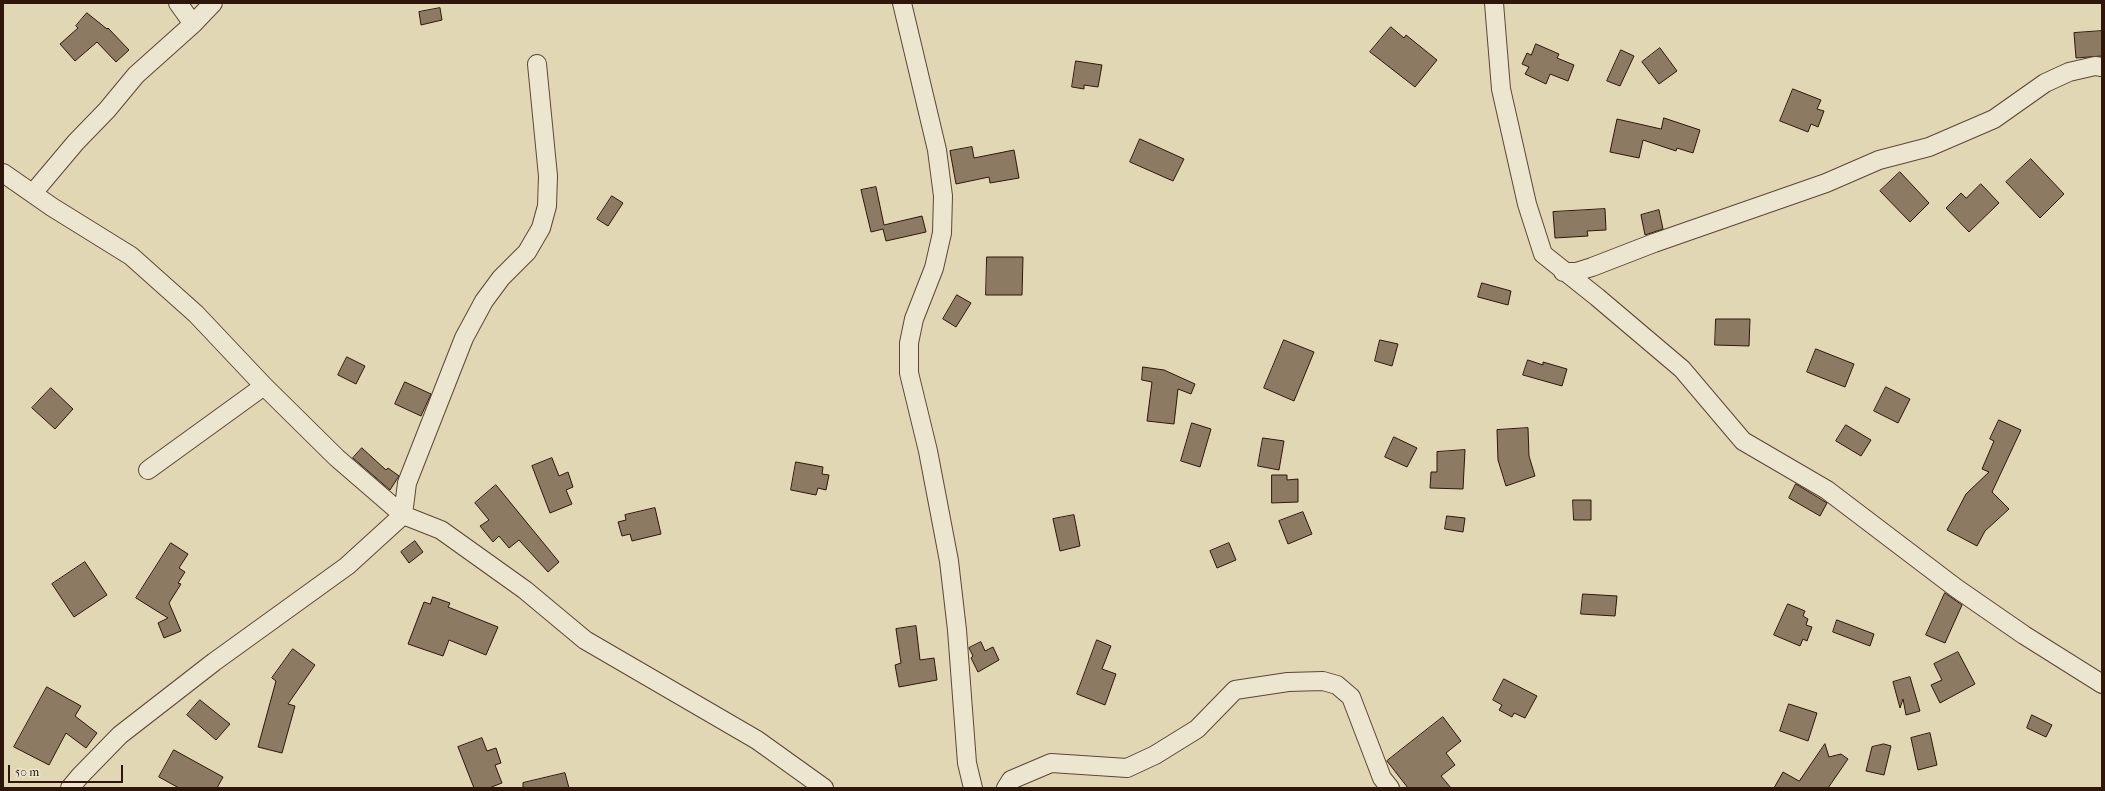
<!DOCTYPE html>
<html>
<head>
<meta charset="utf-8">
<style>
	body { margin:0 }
	#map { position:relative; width:2105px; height:791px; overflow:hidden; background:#e2d7b5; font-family:"IM FELL French Canon",serif }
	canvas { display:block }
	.frame { position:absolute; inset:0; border:4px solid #2f160b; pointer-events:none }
	.scale { position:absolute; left:8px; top:765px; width:115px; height:18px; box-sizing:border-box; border:2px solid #2f160b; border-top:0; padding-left:5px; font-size:12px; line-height:14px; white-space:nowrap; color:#2f160b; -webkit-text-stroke:3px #ece5cf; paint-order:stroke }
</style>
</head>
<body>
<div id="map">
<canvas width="2105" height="791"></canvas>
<div class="frame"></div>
<div class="scale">50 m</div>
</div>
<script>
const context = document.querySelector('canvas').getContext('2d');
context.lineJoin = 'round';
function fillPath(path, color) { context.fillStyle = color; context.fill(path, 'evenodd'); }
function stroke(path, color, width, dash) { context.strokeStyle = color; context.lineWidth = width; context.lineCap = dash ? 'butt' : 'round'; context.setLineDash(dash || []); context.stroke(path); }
const building = new Path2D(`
	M440,8L442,20L421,25L419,12Z
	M87,13L107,29L108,28L129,50L116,62L97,42L75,61L60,44L78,28L76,26Z
	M1391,27L1404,38L1406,35L1437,60L1415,87L1370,52Z
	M2102,31V56L2076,58L2074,33Z
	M1536,44L1559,54L1557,58L1574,65L1568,81L1550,74L1546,84L1525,74L1529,67L1522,64L1527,53L1531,55Z
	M1660,48L1677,71L1659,84L1642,62Z
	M1621,50L1634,56L1620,86L1607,81Z
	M1076,61L1102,65L1098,87L1084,85V89L1072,87Z
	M1793,89L1821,100L1817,109L1824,111L1818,127L1811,124L1808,132L1780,121Z
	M1664,118L1700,130L1693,153L1677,148L1676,151L1643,140L1639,158L1610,152L1617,119L1661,129Z
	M1140,139L1184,159L1173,181L1130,162Z
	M972,147L974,158L1014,150L1019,178L990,183L989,177L956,184L950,151Z
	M2031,159L2064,194L2040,218L2006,182Z
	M1900,172L1929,203L1910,222L1880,191Z
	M1981,184L1999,203L1969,232L1946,208L1961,193L1966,198Z
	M876,187L884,225L922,216L926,232L886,241L883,229L871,232L861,190Z
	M612,196L623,203L608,226L597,219Z
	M1605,209L1606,230L1587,231L1588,236L1555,238L1553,212Z
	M1659,210L1663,229L1645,235L1641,215Z
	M987,257H1023L1022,295H986Z
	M1482,283L1511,291L1508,305L1478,297Z
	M957,295L971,303L956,327L943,319Z
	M1716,319H1750L1749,346L1715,345Z
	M1284,340L1314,352L1294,401L1264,388Z
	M1380,340L1398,344L1392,366L1375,361Z
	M1816,349L1854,364L1845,387L1807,372Z
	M347,357L365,366L356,384L338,375Z
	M1528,360L1543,365V362L1567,369L1562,386L1523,375Z
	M1143,367L1164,370L1195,384L1191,394L1178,389L1174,424L1147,421L1152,382L1142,380Z
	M405,382L431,394L421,416L395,404Z
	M1886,387L1910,399L1898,423L1874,411Z
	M51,388L73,409L55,429L32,408Z
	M1999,420L2021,430L1992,492L2009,509L1985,531L1977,546L1947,530L1966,494L1989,472L1982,469L1994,441L1990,439Z
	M1192,423L1211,429L1200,467L1181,461Z
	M1846,425L1871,440L1861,456L1836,441Z
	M1528,428L1529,456L1535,476L1506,486L1498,460L1497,430Z
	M1394,437L1417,448L1407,467L1385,457Z
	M1263,438L1284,441L1279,470L1258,466Z
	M362,448L386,470L388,468L399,476L390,490L353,458Z
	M1465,450L1463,489L1430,488L1431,472H1437V452Z
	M552,458L559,476L568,472L573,487L566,490L572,504L550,513L532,466Z
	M796,462L823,467L822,474L829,475L826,490L818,488L816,495L791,490Z
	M1272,475H1287V480L1298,479V502L1272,503Z
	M1796,484L1827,503L1820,516L1789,498Z
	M496,485L559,562L548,572L519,540L509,548L499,536L493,542L480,526L489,520L475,503Z
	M1573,500H1591V520H1574Z
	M655,508L661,534L632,541L630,534L622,536L618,522L626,520L625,515Z
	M1303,512L1312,534L1288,544L1279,521Z
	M1074,515L1080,546L1060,551L1053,519Z
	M1447,516L1465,518L1463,532L1445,529Z
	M415,541L423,552L409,563L401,552Z
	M171,543L188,554L179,568L185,572L178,583L181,584L169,603L181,631L164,638L158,623L168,618L136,598Z
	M1229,543L1236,560L1217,568L1210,551Z
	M85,562L107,595L74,617L52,584Z
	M1945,593L1962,605L1945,643L1926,635Z
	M1583,594L1617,596L1615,616L1581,614Z
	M433,597L450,603L448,607L498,627L486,655L449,640L443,656L408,644L424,602L430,604Z
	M1788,604L1805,611L1803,616L1808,619L1806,625L1812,627L1807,641L1803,639L1800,646L1774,635Z
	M1837,620L1874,634L1870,646L1833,632Z
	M916,626L920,660L934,658L937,680L899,687L895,665L901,663L896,629Z
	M1097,640L1111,646L1102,669L1116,674L1105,705L1077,694Z
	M981,642L985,651L993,647L999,660L978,672L971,658L973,656L969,648Z
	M293,649L315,665L288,704L295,706L282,753L258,747L276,681L272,678Z
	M1958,652L1975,684L1940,703L1931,685L1942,680L1934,664Z
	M1910,677L1920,711L1906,715L1903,699L1900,708L1893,682Z
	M1504,679L1537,696L1525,718L1514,713L1512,717L1499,710L1502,705L1493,700Z
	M47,687L81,706L75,716L97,733L86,748L66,733L49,765L14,747Z
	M200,700L230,724L216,740L187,715Z
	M1789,704L1817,713L1808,741L1780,731Z
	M2032,715L2052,725L2046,737L2027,728Z
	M1443,717L1461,741L1446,753L1455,765L1441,776L1451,788H1408L1387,761Z
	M1930,733L1937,765L1918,770L1911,738Z
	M482,738L487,751L496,748L501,763L495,765L502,783L489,788H474L458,747Z
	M1825,744L1829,757L1841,754L1848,759L1828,788H1774L1783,772L1799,781Z
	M1884,744L1891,746L1884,775L1866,771L1872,747Z
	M174,750L223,777L217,788H179L159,777Z
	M565,773L569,788H523V783Z`);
fillPath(building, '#8c7a63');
stroke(building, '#2f160b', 1);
const minor = new Path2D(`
	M178,3L193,24
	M902,3L937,150L943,196L942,233L934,268L914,319L909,343V373L928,451L949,561L957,630L967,763L973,788
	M1494,3L1501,89L1527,204L1543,254L1597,297L1682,369L1743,441L1827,490L1956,588L2024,635L2102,684
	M3,173L52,207L131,256L196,314L264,386L337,458L403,515L441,530L525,590L585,640L757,740L824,788
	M33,193L76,142L107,110L136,75L193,24L213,3
	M1563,272H1576L1592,267L1654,243L1826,183L1879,160L1929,147L1994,119L2045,83L2069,72L2095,66L2102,67
	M148,470L264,386
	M70,788L80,776L120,735L214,662L347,566L403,515L407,483L464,338L484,301L501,278L527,252L541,228L547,206L548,176L537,64
	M1006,788L1011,780L1051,763L1127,768L1155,755L1197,729L1235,690L1288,682L1323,681L1337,685L1351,697L1382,778L1390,788`);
stroke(minor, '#5c4636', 20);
stroke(minor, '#ece5cf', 18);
</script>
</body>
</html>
